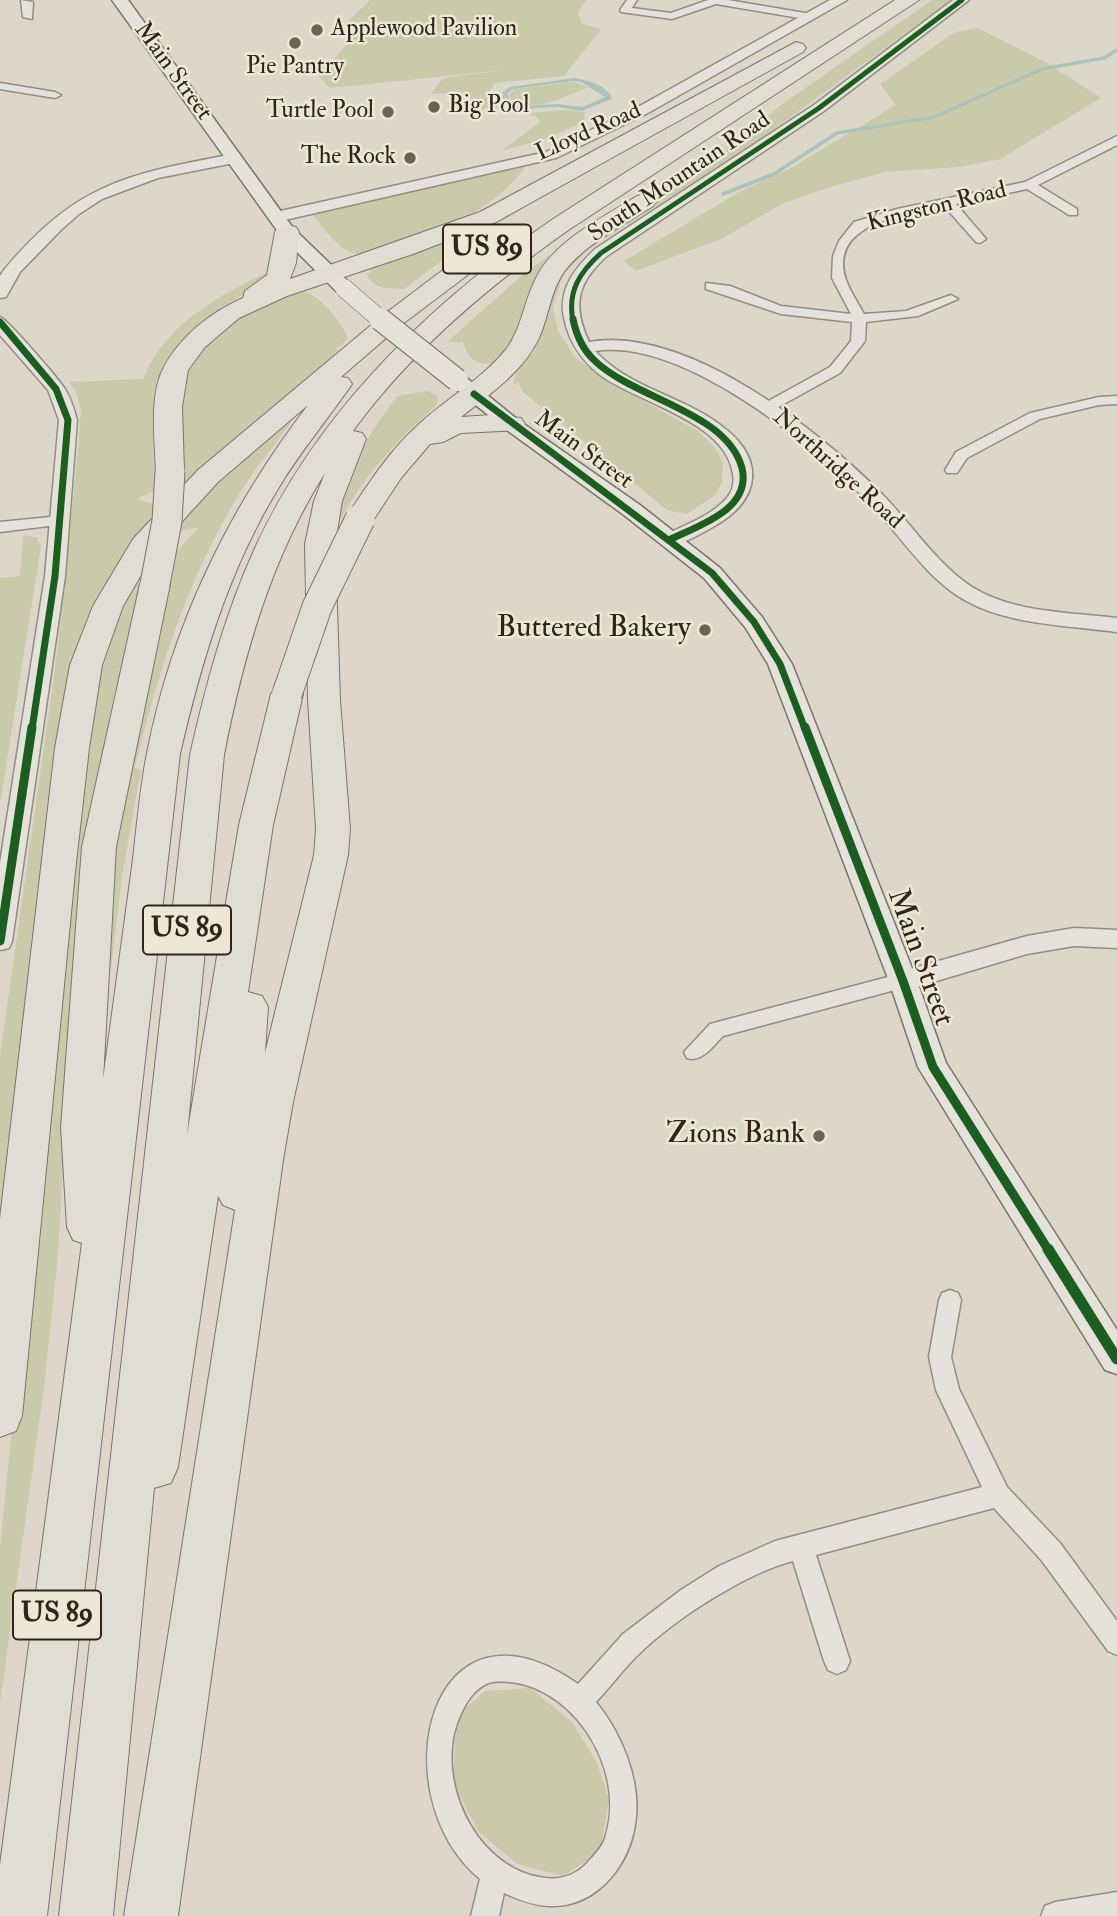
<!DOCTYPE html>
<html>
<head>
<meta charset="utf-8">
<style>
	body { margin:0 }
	canvas { display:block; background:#dcd7c8 }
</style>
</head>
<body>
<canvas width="1117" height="1916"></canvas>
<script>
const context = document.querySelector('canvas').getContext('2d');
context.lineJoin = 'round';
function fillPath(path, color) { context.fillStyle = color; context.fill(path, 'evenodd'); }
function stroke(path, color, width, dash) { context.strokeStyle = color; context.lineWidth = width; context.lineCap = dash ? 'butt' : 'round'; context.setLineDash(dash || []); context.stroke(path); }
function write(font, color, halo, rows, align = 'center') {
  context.font = font + ' "IM FELL Double Pica",serif'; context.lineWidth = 5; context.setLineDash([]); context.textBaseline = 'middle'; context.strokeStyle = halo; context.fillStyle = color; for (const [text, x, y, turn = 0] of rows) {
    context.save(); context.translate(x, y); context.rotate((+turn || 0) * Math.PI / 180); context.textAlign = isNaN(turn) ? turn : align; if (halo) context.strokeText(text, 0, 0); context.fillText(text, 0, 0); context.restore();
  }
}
fillPath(new Path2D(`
	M370,0H586L578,13L582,24L601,29L564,76L495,83L488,93L501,107L451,113L463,92L431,94L443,78L506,70L330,88L316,73L324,71L359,30L342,27Z
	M932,0H951L744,151L587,250L563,275L553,306L558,331L575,357L605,380L698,431L715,448L723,463L722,482L715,495L687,514L667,510L523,392L518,383L513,384L516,373L535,350L546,321L552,290L568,264L604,235L696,174L785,102Z
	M978,28L1047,63L1101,98L1000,159L959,167L885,172L827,188L782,204L723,238L636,271L624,261L739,192L791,168L896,105L880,84L955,32Z
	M572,82L588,87C563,97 538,113 512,101L509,95L515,89Z
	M566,110L585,112L584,122L548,138L501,151L540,122L538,118L526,113Z
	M528,163C487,222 426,233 363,254C341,257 324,227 312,214L318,210Z
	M574,178L463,245L404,289C389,288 373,290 367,274L372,271L369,269L480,231Z
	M654,184L546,264L533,285L511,343L494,363C475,366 468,359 463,342H447L527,271Z
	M273,269C256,290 245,293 222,307C193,326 168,351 156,384L158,467L155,490L138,499L157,505L154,518L109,581L0,1235V1056L56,662L78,451L81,410L76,392L69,382L143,379C167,321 220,296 273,269Z
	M299,290C321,295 340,319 348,339L336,349L340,352L187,484L181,483L178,389L193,356L231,320Z
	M428,391L438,396L437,405C396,439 363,478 337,525C338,478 370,433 397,396Z
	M300,407C283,438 257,464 239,494C187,580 158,671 135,768L141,770L122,876L102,1043L108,849L173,556L198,528L175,532L176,519Z
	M23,535L37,538L41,546L0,804V578L20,576Z
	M147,561L113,699L93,801L75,945L58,1255L44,1387L0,1703V1549L56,978L91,697L127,594Z
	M530,1688L572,1722L597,1763L609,1800L600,1852L563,1876L517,1864L479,1832L453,1783L456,1716L485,1691Z`), '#c8caa9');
fillPath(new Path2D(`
	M575,78C587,80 610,87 612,99L582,111L558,107L515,109L503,100V92L510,87ZM573,81L581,82L605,97L583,107L557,104L525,106L512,103L507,94L513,89Z`), '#abc3bc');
stroke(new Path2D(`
	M723,194L774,174L837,133L934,117L1042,69L1104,58L1117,50`), '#abc3bc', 3.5);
const minor = new Path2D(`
	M21,0L33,2L32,19L23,17Z
	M627,0H637L632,8L671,13L708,0H728L811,14L816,17L811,20L716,4L672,19L621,12L620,10Z
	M0,83L55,92L61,95L55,98L0,89Z
	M1117,136V145L1038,185L1077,209V215H1069L1027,189L956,204L986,239L980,243L976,242L945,207C908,214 827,222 846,280C850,291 858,303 864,314L906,311L951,295L958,299L918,316L866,322L865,341L840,373L773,410H763V404L830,367L851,341L852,322L781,314L706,289V283L730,286L781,306L851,314L832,278L833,256L839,241L854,222L897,209L1025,182Z
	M1117,396V404L1099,405L1040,419L967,458L957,473H947L945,470L956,452L1030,413L1099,397Z
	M60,516L65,518L68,521L65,524L0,532V522Z
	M903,973L910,976L913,981L910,986L723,1036C713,1046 702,1063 687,1058L684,1052L710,1024Z
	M950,1290L958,1293L961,1300L951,1357L959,1389L1007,1487L1060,1543L1117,1621V1655L1108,1651L1042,1561L994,1508L816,1555L850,1661L846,1670L837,1674L828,1670L824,1661L793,1561C746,1573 675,1619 640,1653C624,1668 611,1686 596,1702C621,1733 640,1778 636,1817C632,1862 599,1907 551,1906C534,1906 519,1900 504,1893L499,1916H471L480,1879C379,1794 429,1579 578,1684L623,1634L681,1590L719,1566L775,1541L982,1487L936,1390L929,1357L939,1300L942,1293ZM492,1682C568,1674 629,1768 605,1838C602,1848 594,1855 587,1863C574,1877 557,1881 539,1877C473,1865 433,1775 460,1716C466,1702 476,1686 492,1682Z
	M1117,1892V1916H1041L1045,1906L1055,1902Z`);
const tertiary = new Path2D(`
	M830,0H847L648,113L556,158L276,222L268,217L276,212L546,152L638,107Z
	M953,0H969L824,111L607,256C577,283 572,305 589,342C686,325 819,430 883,495C912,525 937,564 972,587C1013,613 1070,612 1117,618V632C1066,625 1002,625 958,596C923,573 899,534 870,504C814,445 681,337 595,351C629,388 680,395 719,424C767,458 762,501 711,528C698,535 678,548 662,544L659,540L662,536C683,526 706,518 723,502C731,495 735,485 733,474C726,421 638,403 600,375C581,360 569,342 564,318C558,289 575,268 595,249L814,105Z
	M234,154L242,159L239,162L158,178L102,199L79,214L62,229L20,272L6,297L0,298V276L4,270C77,183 127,174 234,154Z
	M0,317C6,318 59,379 65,389C71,399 74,409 77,420L65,576L12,941L9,948L0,950V863L45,576L59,420L48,390L0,335Z
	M1074,928L1117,930V948L1074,946L1027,954L903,991L894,988L891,981L894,974L903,971L1027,936Z`);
const secondary = new Path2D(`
	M112,0H128L293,228L351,284L354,288L351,292H337L281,236Z
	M457,374L464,376L518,420L640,505L720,568L762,617L792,664L917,981L946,1063L1117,1330V1374L1105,1370L918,1067L889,981L768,664L745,627L704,578L624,515L504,428L450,384L447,380L450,376Z`);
const motorway = new Path2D(`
	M895,0H919L570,229C490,285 411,351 353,431L362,433L366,439L342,501L335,544L340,700L350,829L348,855L293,1102L283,1160L178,1916H124L235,1210L223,1205L218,1196L178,1467L171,1483L154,1488L113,1916H59L190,755C206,684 225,614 255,548C318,411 430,303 553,219ZM325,473L314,501L305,544L308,700L316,829L314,855L265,1053L268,1007L262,996L248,992L273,825L303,694L298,686L287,683L276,686L271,694L239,825L187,1135L224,755C243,657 271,558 325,473Z
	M796,42L803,44L806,48L803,52L496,222L413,254L287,296L239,318L205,347L188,370L182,407L184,471L180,477L170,479L160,477L156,471C155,441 149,396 163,369C179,337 211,312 243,298L245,291L267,275L275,232L278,227L287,225L296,227L299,232L296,263L290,279L480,212Z
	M645,194L653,196L657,201L653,206C624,225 590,241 567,268C551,287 549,316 539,338C523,372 490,394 461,417L491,415L521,418L525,424L521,430L461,433L443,442L430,444L401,478L370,525L360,528L350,525L345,519C367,486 388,452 417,426C444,400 478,382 503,353C521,333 523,304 535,280C554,240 601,219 637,196Z
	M489,240L498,242L501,247L498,252L400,326L341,377L348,378L352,384C329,418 302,449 281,484C229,568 202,659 180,754L47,1916H0V1865L82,1243L73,1240L67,1227L61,1127L82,847L140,584L144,577L155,574L166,577L170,584L116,847L103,1080C113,1006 123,932 133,859C137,824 140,788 147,753C172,625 229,508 308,405L218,482L155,551L123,606L102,665L89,748L75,872L22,1416L16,1431L0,1437V1219L55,748L70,665L93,606L133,539L198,470L382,316L480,242Z`);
stroke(minor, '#918d84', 3);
stroke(tertiary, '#918d84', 3);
stroke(secondary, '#79756c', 3);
stroke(motorway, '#79756c', 2);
fillPath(minor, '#e4e2da');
fillPath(tertiary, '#e4e2da');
fillPath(secondary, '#e4e2da');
fillPath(motorway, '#dfddd4');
const secondaryBridgeFar1 = new Path2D(`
	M344,288L382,321`);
const secondaryBridge = new Path2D(`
	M380,319L457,380`);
const motorwayBridge = new Path2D(`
	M155,584L167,521L170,471
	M287,694L317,607L360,519`);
stroke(secondaryBridgeFar1, '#79756c', 19, []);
stroke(secondaryBridge, '#79756c', 24, []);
stroke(motorwayBridge, '#79756c', 31, []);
stroke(secondaryBridgeFar1, '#e4e2da', 18);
stroke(secondaryBridge, '#e4e2da', 22);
stroke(motorwayBridge, '#dfddd4', 29);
stroke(new Path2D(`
	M573,321C567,291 580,272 601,253L819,108L962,0`), '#1b5e20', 5);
stroke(new Path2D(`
	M573,319C576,334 583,350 595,361C635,399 727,412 742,468C752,510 697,526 669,540
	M0,322L56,389L68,420L55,576L32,729
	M474,394L712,573L754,622L780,664L805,729`), '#1b5e20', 7);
stroke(new Path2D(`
	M805,727L903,981L933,1067L1049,1251
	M0,941L32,727`), '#1b5e20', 9);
stroke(new Path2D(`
	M1048,1249L1117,1359`), '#1b5e20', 11);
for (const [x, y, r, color] of [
	[317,30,7,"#6c6357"],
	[295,43,7,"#6c6357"],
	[434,107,7,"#6c6357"],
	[388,112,7,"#6c6357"],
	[410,158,7,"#6c6357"],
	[705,630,7,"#6c6357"],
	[819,1136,7,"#6c6357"]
]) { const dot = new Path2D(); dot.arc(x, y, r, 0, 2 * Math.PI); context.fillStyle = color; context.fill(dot); stroke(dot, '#ede8d6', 2.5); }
write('24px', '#2f251a', '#ede8d6', [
	["Applewood Pavilion",331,30],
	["Pie Pantry",295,68,"center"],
	["Big Pool",448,107],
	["Turtle Pool",374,112,"right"],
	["The Rock",396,158,"right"]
], 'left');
write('24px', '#2f251a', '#ede8d6', [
	["Main Street",172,72,54],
	["Lloyd Road",589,133,-24],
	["South Mountain Road",680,178,-34],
	["Kingston Road",937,208,-14],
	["Main Street",583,451,36],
	["Northridge Road",837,470,42]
]);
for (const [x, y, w] of [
	[487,249,88],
	[187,930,88],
	[57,1615,88]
]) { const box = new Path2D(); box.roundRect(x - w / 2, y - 24.5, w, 49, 5); context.fillStyle = '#ede8d6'; context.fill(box); stroke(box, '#2f251a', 2); }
write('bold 28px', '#2f251a', null, [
	["US 89",487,249],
	["US 89",187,930],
	["US 89",57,1615]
]);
write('30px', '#2f251a', '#ede8d6', [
	["Buttered Bakery",691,630],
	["Zions Bank",805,1136]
], 'right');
write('30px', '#2f251a', '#ede8d6', [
	["Main Street",919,958,70]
]);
</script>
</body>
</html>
